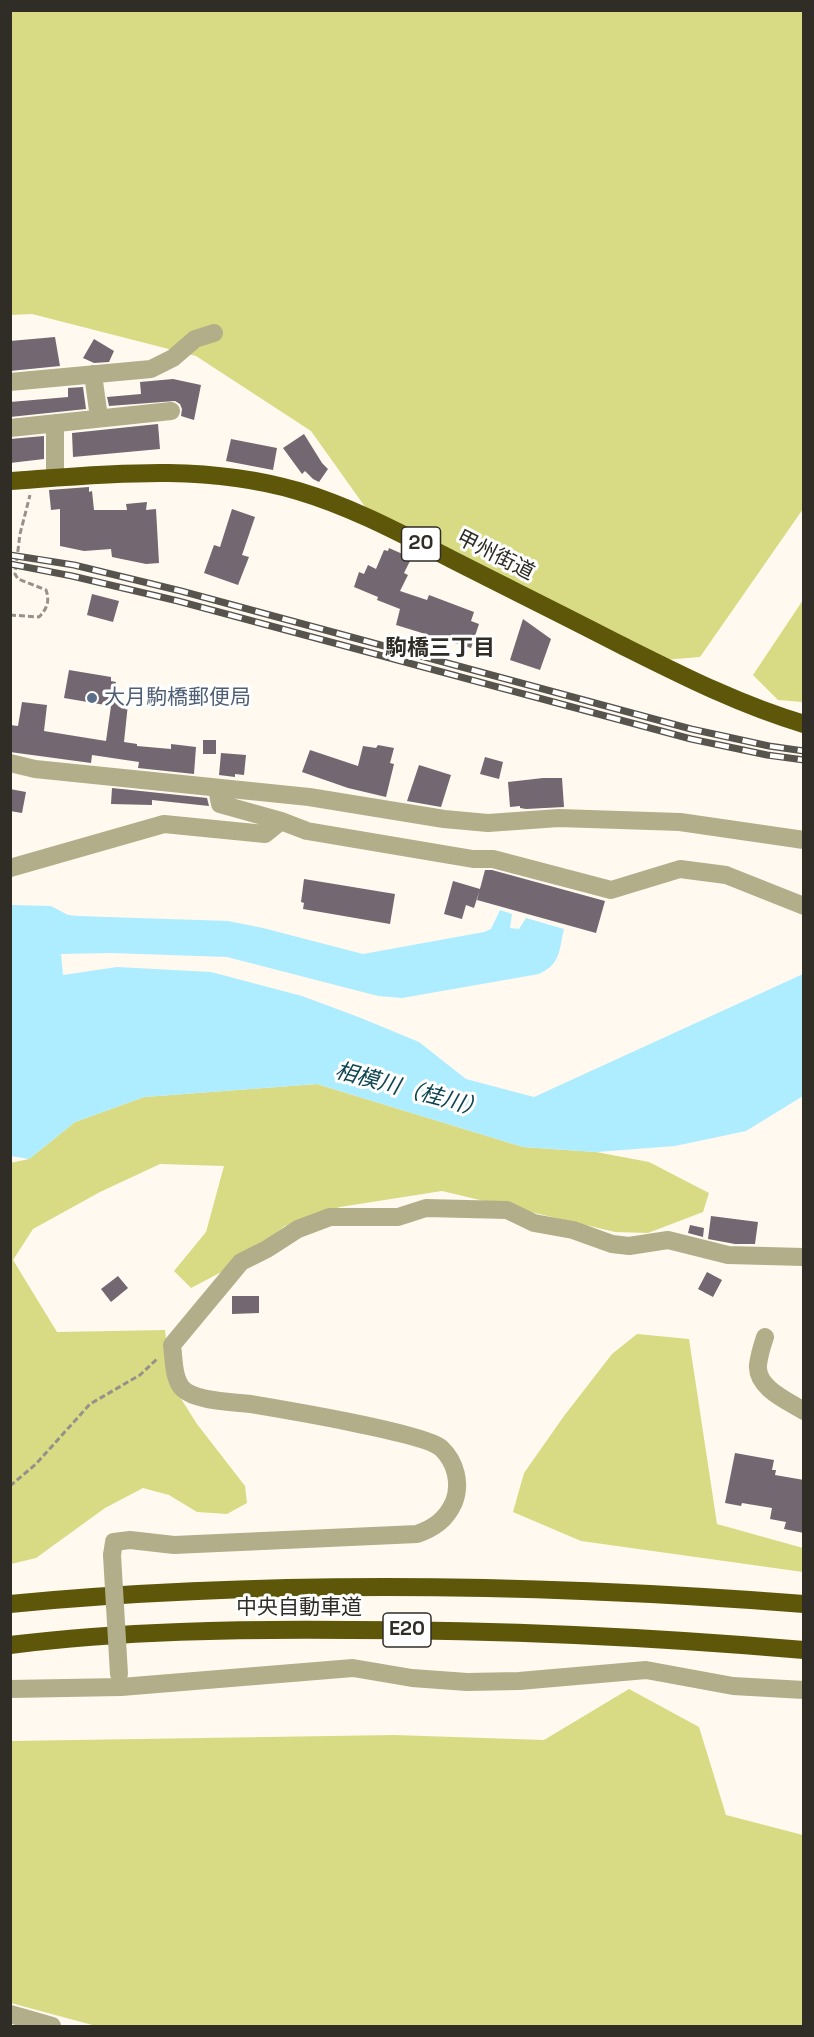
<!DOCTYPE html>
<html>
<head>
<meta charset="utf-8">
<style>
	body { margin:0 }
	#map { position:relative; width:814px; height:2037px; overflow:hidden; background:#fff9f0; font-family:"Space Grotesk",sans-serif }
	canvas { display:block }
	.frame { position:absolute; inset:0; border:12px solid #302d27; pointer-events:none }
</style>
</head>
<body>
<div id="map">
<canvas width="814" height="2037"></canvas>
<div class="frame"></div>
</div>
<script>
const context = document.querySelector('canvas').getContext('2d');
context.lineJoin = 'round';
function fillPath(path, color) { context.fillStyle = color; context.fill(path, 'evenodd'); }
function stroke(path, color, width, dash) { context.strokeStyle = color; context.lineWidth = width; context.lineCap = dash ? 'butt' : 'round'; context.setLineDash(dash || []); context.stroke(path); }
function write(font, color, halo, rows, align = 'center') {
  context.font = font + ' "Space Grotesk","Noto Sans JP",sans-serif'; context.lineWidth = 6; context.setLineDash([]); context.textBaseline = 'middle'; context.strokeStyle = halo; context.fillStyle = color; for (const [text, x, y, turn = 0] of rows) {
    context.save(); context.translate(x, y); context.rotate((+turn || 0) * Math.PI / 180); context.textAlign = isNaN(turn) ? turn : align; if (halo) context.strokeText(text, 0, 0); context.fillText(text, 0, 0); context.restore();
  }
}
fillPath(new Path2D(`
	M11,11H803V509L700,657L663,660L368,511L311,431L196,356L32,314L11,315Z
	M803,600V702L778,700L753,675Z
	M317,1084L523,1147L596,1152L649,1162L709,1193L703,1212L648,1233L615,1232L442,1191L340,1207L285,1226L229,1268L191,1288L174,1271L206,1232L224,1166L160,1164L100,1192L33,1229L13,1260L57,1332L165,1330L171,1383L197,1424L245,1486L247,1503L227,1514L197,1512L169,1495L143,1488L105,1508L36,1558L11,1564L10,1163L29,1159L75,1122L144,1097Z
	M637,1334L689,1339L717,1524L803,1548V1572L581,1541L513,1512L524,1473L564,1416L612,1354Z
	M629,1689L699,1727L726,1815L803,1835V2026H96L11,2003V1741L394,1735L544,1740Z`), '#d8db83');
fillPath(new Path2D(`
	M11,905L51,906L68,915L78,916L228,921L263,928L363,954L484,932L491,929L500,910L512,914L510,928L519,929L526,918L564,929C559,950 561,964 539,974L402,998L378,996L227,957L111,953L61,954L63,975L117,967L211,972L302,996L361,1018L419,1042L466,1079L534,1097L803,974V1096L746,1131L675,1146L596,1152L523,1147L317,1084L144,1097L75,1122L29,1159L11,1156Z`), '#adedff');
fillPath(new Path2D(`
	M55,337L60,366L10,371V341Z
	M94,339L114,351L109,362L94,363L83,358Z
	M173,379L201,385L194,420L181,416L182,409L180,404L175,401L109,406L107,397L141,394L140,382Z
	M83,387L86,409L10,417V402L68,397V388Z
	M158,424L160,449L73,457L72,433Z
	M304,434L322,463L328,469L319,482L313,479L305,471L302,474L283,448Z
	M44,436V459L10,463V439Z
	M231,439L277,448L273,470L226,461Z
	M89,487V492L92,491L94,510H127L126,504L147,502L146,510L156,509L159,563L146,564L112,557L111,549L84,551L60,546V509L51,510L49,490Z
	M232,509L255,517L242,555L249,557L238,585L204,573L214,545L220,547Z
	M389,548L407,556L406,559L410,561L404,573L408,575L400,591L427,600L429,595L474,612L471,621L479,624L471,648L396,625L400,609L377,600L378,597L354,587L359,572L364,574L368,565L376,569L384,550L388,551Z
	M92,594L119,601L113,622L87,615Z
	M523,619L551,639L540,670L510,660Z
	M69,670L111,677V681L116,682L113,701L128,704L124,742L137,744V746L171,749V744L196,747L194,774L138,768L139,762L92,755L91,763L10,752V725L18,726L22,702L47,705L44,731L106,741L111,706L64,698Z
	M203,740H216V754H203Z
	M378,745L394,748L390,763L394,764L386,797L348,788L302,772L310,750L358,766L363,746L376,748Z
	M221,753L246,755L244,775L235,774V777L219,775Z
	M485,757L503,762L499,779L480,774Z
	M419,765L451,775L441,807L407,801Z
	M543,778H562L564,807L526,809L520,808V806L510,807L508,782Z
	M112,788L207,798L209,806L152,800V805L111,804Z
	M10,789L26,792L22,813L10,811Z
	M485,870H492L605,901L596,933L477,900Z
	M304,879L395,894L390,924L303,909L304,903L301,902Z
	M453,881L480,889L474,908L466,905L462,919L444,914Z
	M711,1216L758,1222L755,1244H735L708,1239Z
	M690,1225L704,1228L703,1237L688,1233Z
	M707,1272L722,1280L713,1297L698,1289Z
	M118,1276L128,1288L111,1302L101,1289Z
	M232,1296H259V1313L232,1314Z
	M735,1453L774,1460L772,1470H776L775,1475L804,1480V1533L784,1529L786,1522L770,1519L772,1508L742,1503L741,1506L725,1503Z`), '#736771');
stroke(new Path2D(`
	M10,615L39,617C47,609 50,601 46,590L18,579L15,574L20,534L30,495
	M10,1486L36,1464L90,1404L140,1375L157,1359`), '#96918a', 3, [6, 3]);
stroke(new Path2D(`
	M93,374L99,418
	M10,382L151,369L173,358L195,339L214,333
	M55,423V477
	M10,428L171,411
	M10,763L35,769L309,797L444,819L488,823L559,818L680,822L804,840
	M217,788L220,804L281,821L307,831L473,859H493L611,890L680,869L726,875L804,906
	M10,868L164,824L265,834L281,821
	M765,1337C762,1346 759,1356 758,1365C756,1388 788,1401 804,1411
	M112,1555L114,1542L130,1540L174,1545L417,1534C434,1528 446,1520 454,1502C461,1484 456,1462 441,1448C425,1433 280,1409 250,1404C233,1402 195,1401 183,1389C173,1379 174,1359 172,1345L241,1262L267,1249L298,1229L330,1217H398L426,1208L507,1210L534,1223L573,1230L612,1244L629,1246L668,1240L728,1255L804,1257
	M10,1689L121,1687L353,1668L412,1678L467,1682L519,1681L646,1670L733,1686L804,1690
	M10,2014L52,2026`), '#b1ae89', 18);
stroke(new Path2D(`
	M10,481C107,474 203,463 298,491C352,507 402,534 451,559C508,588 565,616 621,645C681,675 740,705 804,724
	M10,1604C271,1579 543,1584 804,1604
	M10,1645C123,1631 237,1629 350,1630C502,1630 653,1637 804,1650`), '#5e570a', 18);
const rail = new Path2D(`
	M10,555L74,565L181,591L691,729L769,746L804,751
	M10,564L72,576L178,601L691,739L767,755L804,760`);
stroke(rail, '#57544d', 7);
stroke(rail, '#fff', 4.5, [14]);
stroke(new Path2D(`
	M112,1555L119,1674`), '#b1ae89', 18);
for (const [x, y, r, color] of [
	[92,698,6,"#5c6f8a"]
]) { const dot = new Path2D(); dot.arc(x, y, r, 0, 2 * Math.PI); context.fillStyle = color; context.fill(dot); stroke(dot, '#fff', 2); }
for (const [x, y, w] of [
	[421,544,39],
	[407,1630,48]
]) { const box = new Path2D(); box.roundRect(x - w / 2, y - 17, w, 34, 4.5); context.fillStyle = '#fff'; context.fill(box); stroke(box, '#302d27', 1.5); }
write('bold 20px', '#302d27', null, [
	["20",421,544],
	["E20",407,1630]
]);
write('21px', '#302d27', '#fff', [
	["甲州街道",495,556,27],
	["中央自動車道",299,1608]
]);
write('21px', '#4e5e75', '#fff', [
	["大月駒橋郵便局",104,698]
], 'left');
write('bold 22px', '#302d27', '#fff', [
	["駒橋三丁目",440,649]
]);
write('italic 22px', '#0e4450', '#fff', [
	["相模川（桂川）",410,1091,15]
]);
</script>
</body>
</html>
